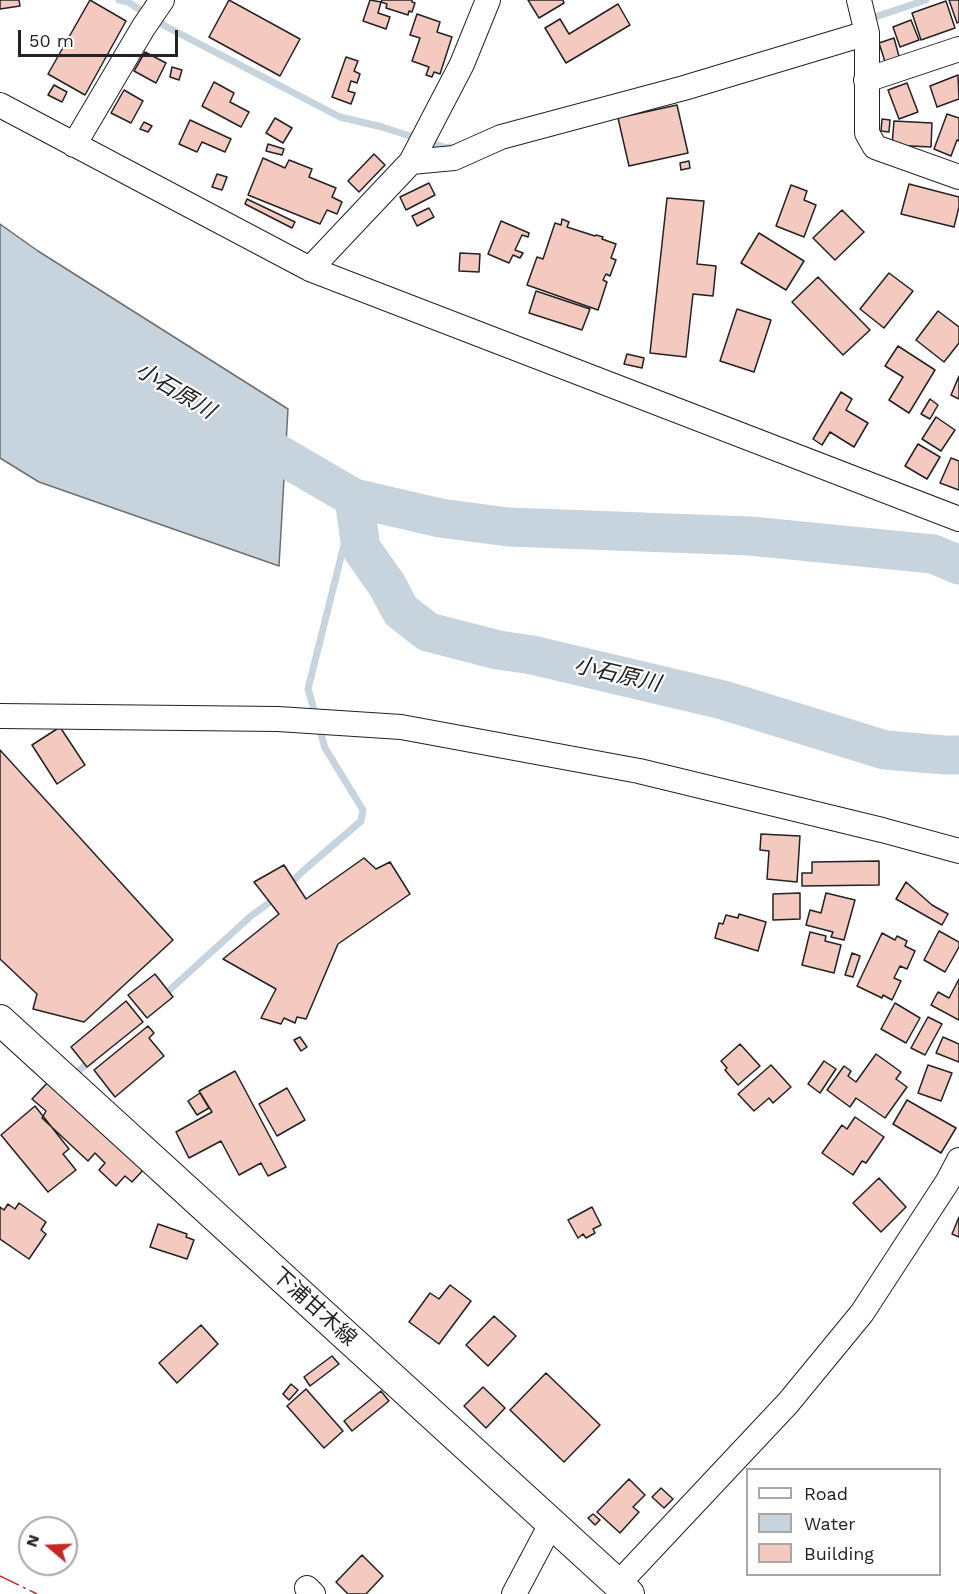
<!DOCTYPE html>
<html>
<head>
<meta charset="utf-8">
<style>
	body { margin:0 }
	#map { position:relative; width:959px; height:1594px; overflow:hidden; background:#fff; font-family:"Work Sans",sans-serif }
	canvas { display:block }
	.legend { position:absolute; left:746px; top:1468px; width:195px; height:108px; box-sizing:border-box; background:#fff; border:2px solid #a7a7a7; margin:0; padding:8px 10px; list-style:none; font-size:18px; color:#222 }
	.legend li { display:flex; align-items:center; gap:12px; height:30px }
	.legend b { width:30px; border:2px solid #a7a7a7 }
	.north { position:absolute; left:18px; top:1516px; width:60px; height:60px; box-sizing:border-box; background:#fff; border:2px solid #a7a7a7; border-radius:50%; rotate:289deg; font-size:16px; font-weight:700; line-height:24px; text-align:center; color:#222 }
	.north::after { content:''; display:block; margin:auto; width:21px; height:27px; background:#c62828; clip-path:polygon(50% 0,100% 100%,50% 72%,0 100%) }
	.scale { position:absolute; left:18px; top:30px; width:160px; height:27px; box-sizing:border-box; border:3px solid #222; border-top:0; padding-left:8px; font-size:18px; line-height:21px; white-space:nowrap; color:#222; -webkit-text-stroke:4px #fff; paint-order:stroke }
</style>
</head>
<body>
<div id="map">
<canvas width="959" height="1594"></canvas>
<ul class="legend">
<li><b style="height:8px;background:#fff"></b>Road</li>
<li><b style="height:16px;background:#c7d3dd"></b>Water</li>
<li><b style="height:16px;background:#f3c9c0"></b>Building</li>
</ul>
<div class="north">N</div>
<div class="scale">50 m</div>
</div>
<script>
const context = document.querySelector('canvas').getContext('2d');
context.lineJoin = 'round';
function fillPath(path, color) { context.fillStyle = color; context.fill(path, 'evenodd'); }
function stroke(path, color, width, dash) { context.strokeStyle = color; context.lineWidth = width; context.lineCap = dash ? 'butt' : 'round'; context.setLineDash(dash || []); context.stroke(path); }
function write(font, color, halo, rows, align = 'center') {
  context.font = font + ' "Work Sans","Noto Sans JP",sans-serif'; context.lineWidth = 4.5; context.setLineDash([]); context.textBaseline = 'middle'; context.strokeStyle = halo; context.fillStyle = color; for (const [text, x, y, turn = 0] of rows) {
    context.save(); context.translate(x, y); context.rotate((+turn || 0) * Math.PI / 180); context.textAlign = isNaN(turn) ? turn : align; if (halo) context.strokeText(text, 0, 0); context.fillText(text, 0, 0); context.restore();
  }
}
const water = new Path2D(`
	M0,224L38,251L288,409L279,566L39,482L0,458Z`);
fillPath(water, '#c7d3dd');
stroke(water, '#6f6f6f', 1.5);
stroke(new Path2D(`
	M119,0L128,2L167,27L340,117L382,127L447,148L451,147
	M869,19L926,0
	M289,885L303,871L361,821L363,810L325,748L308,689L344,545L354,498
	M163,996L251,916L277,897
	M73,1075L92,1060`), '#c7d3dd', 7);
stroke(new Path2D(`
	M239,431L354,498L440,518L508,527L750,536L933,554L959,565
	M354,498L361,548L387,585L401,611L428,632L498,650L532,655L723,700L885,750L945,755H959`), '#c7d3dd', 39);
const building = new Path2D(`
	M0,0H19L20,6L0,9Z
	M90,0L126,21L85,95L48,74Z
	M229,0L300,39L280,76L209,37Z
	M370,0L381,2L378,13L390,17L386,29L363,21Z
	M382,0H412V2L415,3L412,12L409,11L408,15L386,8L387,4L381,2Z
	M528,0H563L564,3L539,18Z
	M949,0H959V22L957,23Z
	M946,1L955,28L921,40L912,13Z
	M618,4L630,25L566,63L545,28L560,19L569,34Z
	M417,14L440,22L437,32L452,37L440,74L434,72L432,77L426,75L429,67L412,61L420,38L410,35Z
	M911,20L919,40L900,47L893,27Z
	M894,38L900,60L886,65L879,43Z
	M145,52L166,63L156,83L134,71Z
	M346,57L358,61L354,71L360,74L357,83L351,81L348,91L355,93L351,104L332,97Z
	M172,67L182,70L179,80L170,77Z
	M958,75L959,99L937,107L930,86Z
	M214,82L234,93L230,102L249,112L241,127L202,106Z
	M907,83L918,112L899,119L888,90Z
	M54,85L67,92L62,102L48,95Z
	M124,90L143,101L131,123L111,113Z
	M677,105L688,153L629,166L618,118Z
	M947,114L959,118V141L957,140L951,156L934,149Z
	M275,118L292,128L283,143L266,133Z
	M882,119L890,120L889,132L881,131Z
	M190,120L231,139L225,152L202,142L197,152L179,144Z
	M894,121L932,123L931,147L892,145Z
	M144,122L152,126L148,132L140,129Z
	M268,144L284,149L282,155L266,151Z
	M374,154L385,165L359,192L348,181Z
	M263,158L285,168L289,160L312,169L309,177L336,188L332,197L342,202L337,214L327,210L320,224L248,195Z
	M689,161L690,168L681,170L680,163Z
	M217,174L227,177L222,190L212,187Z
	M429,183L435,195L406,210L400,197Z
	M909,184L959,197V207L954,227L901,214Z
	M791,185L807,191L804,200L816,205L804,237L776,226Z
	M667,198L704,201L697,264L716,266L713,296L693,294L686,357L650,353Z
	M247,199L295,222L292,228L245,204Z
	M429,208L434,217L417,226L412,216Z
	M842,210L864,232L835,260L813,238Z
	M562,219L569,222L567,227L595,236L596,235L603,237L602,239L616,244L611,258L616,260L610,276L606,274L603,280L607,282L598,310L527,285L537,257L543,259L555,223L561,225Z
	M501,221L529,233L528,237L522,235L515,250L523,253L520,258L513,255L509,263L488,254Z
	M759,233L804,261L786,290L741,263Z
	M460,253L480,254L479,272L459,271Z
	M889,273L913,291L884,328L860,309Z
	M818,277L870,330L843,355L792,302Z
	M536,291L590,309L582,330L529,313Z
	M737,309L771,320L754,372L720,361Z
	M938,311L959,327V343L944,362L916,340Z
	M898,346L935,370L909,413L889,400L903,377L885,366Z
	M627,354L644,358L642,368L624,364Z
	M959,376V399L951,395Z
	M841,392L852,399L846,410L868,423L854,447L830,432L822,445L813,439Z
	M930,399L938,405L930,419L921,414Z
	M936,417L955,430L941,451L922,439Z
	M918,444L940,457L927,479L905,466Z
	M951,458L959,461V490L940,483Z
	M60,727L85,765L57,784L32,745Z
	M0,750L173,940L84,1022L33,1009L37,994L0,959Z
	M761,834L800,836L797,882L767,879L769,851L760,850Z
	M364,858L376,869L390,862L410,894L338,944L306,1019L297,1017L295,1023L284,1018L281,1024L261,1018L276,989L223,959L279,914L254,882L284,865L306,899Z
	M879,861V885L802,886V873H812V862Z
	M906,882L932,905L948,914L942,925L896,899Z
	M800,893V919L773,920V894Z
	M826,893L855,900L844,940L831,937L833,932L806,925L810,910L821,913Z
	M739,914L766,922L758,951L715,938L719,923L723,924L726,915L738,918Z
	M939,931L959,942V947L945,972L924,960Z
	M810,932L826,936L825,941L841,945L834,973L802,965Z
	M882,933L895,940L897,936L907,941L905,946L915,951L907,969L900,966L894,978L901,981L892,1000L883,995L882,998L857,986Z
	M852,953L860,956L853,977L845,975Z
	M155,974L173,997L147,1018L128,995Z
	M959,979V1020L931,1005L938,992L949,998Z
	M126,1001L143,1022L87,1067L71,1047Z
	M895,1003L920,1018L906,1043L881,1029Z
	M928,1017L942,1024L925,1055L911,1048Z
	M148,1026L154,1033L149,1038L164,1056L115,1097L94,1070Z
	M300,1037L307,1047L301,1051L294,1040Z
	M943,1037L959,1044V1062L936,1053Z
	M740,1044L760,1066L738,1085L725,1070L727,1068L721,1061Z
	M876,1054L901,1072L896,1079L907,1087L885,1118L856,1098L850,1107L827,1090L844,1066L851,1071L848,1076L856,1082Z
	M824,1061L836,1069L820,1093L808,1084Z
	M771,1065L791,1087L773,1103L769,1098L754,1111L738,1094Z
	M928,1065L952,1073L941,1101L918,1093Z
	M235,1071L286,1167L268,1176L261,1163L239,1175L221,1141L189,1158L176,1132L212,1112L199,1091Z
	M50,1080L145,1168L132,1182L125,1176L116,1186L99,1170L105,1163L95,1153L88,1161L42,1118L46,1111L32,1099Z
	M287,1088L305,1120L277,1136L259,1104Z
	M200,1093L209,1108L197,1115L188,1101Z
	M907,1100L956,1128L941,1153L893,1124Z
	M35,1106L69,1149L63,1154L76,1170L48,1192L1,1135Z
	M855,1117L884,1137L866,1163L862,1161L853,1175L822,1153L842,1125L847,1129Z
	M879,1178L906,1207L881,1232L853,1203Z
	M19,1203L46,1222L41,1230L46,1234L29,1259L0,1239V1207L4,1210L8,1204L15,1209Z
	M592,1207L601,1225L593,1229L595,1233L586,1238L583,1234L578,1238L568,1220Z
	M959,1217V1237L952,1234Z
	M158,1224L187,1234L186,1237L194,1240L187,1259L150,1247Z
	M450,1285L471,1301L439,1344L409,1322L430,1293L439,1299Z
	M494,1316L516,1336L488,1366L466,1345Z
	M201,1325L218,1344L177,1383L159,1363Z
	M332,1356L339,1364L310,1386L304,1377Z
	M546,1373L600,1425L564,1462L510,1410Z
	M291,1384L298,1390L289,1400L283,1394Z
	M483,1387L505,1408L486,1428L464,1406Z
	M306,1389L343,1431L324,1448L287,1406Z
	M381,1391L389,1401L352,1431L344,1421Z
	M629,1479L645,1495L633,1507L639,1512L620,1533L597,1512Z
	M661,1488L673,1499L664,1508L652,1497Z
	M593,1514L600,1520L595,1525L588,1518Z
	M362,1555L383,1576L366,1594H348L336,1582Z`);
fillPath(building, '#f3c9c0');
stroke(building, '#222', 1.5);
const minor = new Path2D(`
	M859,0L867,33V133L875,147L959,177
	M866,80L959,49
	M0,105L310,269L959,519
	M74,145L143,28L162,0
	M411,162L454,158L501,137L684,88L867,33
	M310,269L411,162L462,64L488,0
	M0,716L278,719L401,727L639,771L882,830L959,851
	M618,1584L788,1403L862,1313L948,1181L959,1160
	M307,1588L313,1594
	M514,1594L551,1524`);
const major = new Path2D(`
	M0,1020L629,1594`);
stroke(minor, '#222', 26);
stroke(major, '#222', 32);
stroke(minor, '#fff', 24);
stroke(major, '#fff', 30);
stroke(new Path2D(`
	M0,1576L37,1594`), '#c62828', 1.5, [21, 4.5, 3, 4.5]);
write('21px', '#222', '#fff', [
	["下浦甘木線",314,1307,42]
]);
write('italic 22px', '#222', '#fff', [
	["小石原川",175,391,31],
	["小石原川",617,675,13]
]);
</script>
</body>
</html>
